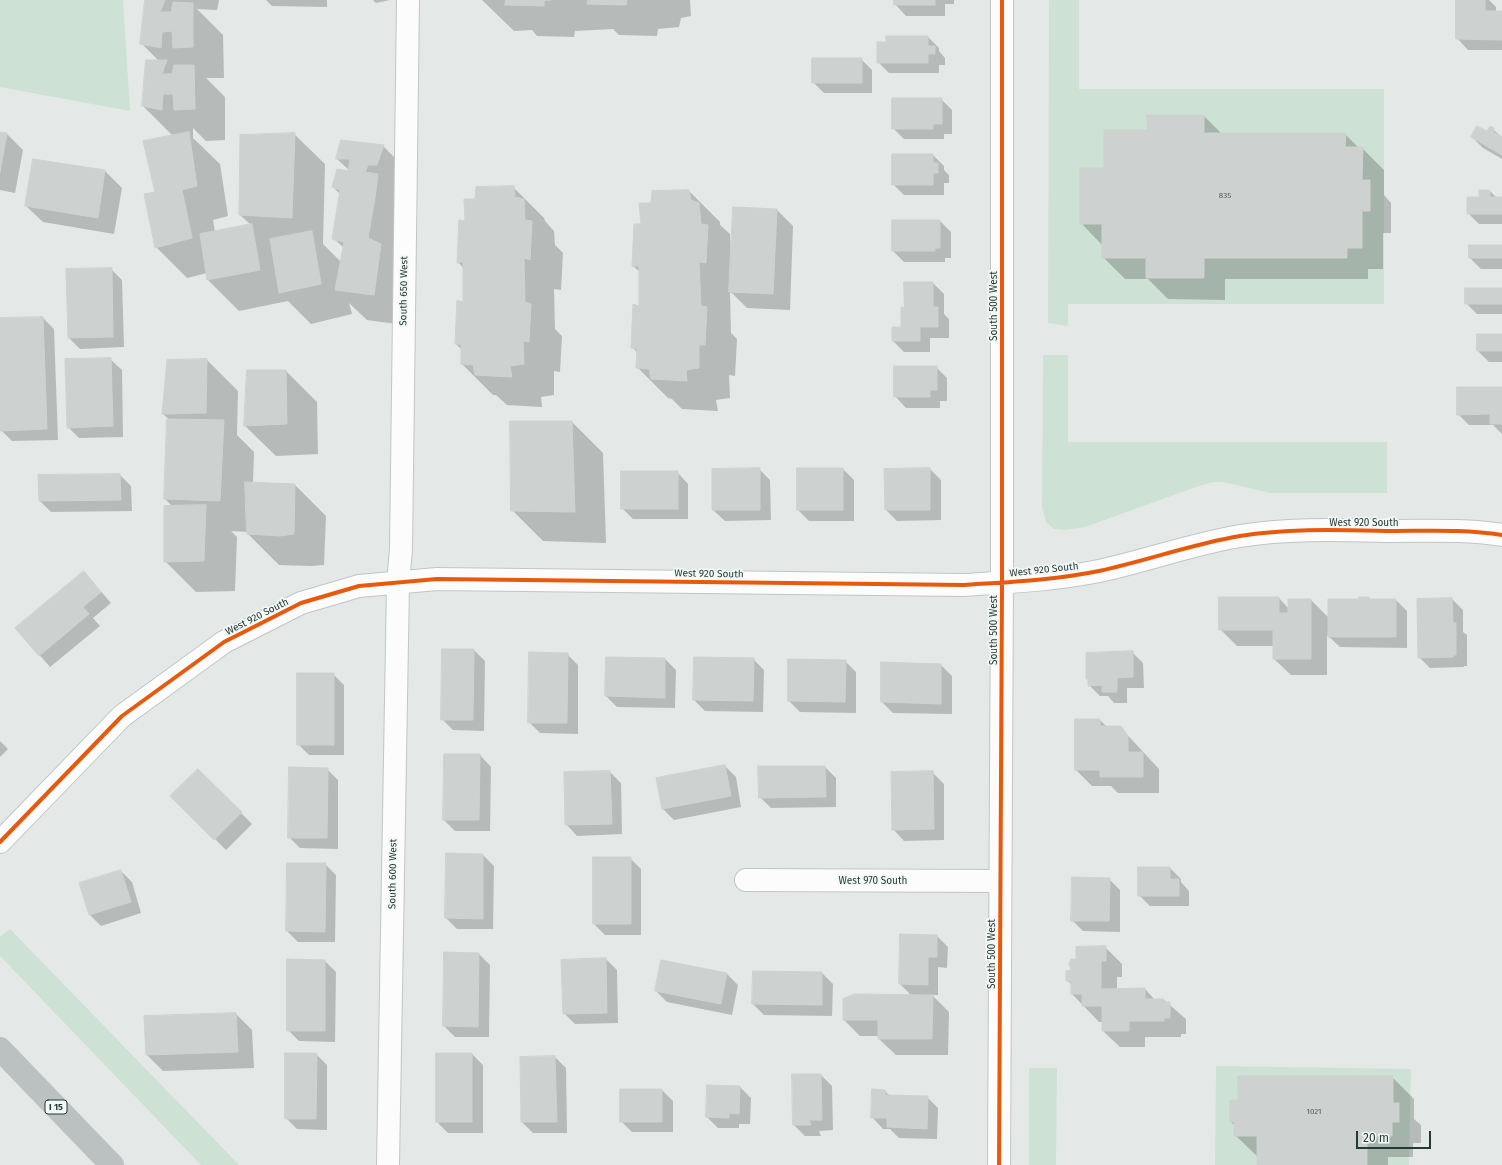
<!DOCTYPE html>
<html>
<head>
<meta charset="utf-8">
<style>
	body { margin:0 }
	#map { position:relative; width:1502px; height:1165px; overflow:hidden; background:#e4e9e7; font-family:"Fira Sans",sans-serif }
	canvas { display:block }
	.scale { position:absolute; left:1356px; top:1131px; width:75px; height:18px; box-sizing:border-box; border:2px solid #233a36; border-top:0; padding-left:5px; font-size:12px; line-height:14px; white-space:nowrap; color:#233a36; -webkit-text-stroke:3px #f2f8f5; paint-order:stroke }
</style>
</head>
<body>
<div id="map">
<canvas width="1502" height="1165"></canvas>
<div class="scale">20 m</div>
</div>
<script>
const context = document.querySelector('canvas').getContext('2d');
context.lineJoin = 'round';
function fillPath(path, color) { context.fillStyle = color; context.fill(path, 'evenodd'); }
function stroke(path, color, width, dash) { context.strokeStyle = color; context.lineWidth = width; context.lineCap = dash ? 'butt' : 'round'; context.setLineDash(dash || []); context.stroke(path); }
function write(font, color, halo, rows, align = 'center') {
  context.font = font + ' "Fira Sans",sans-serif'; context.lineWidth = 3.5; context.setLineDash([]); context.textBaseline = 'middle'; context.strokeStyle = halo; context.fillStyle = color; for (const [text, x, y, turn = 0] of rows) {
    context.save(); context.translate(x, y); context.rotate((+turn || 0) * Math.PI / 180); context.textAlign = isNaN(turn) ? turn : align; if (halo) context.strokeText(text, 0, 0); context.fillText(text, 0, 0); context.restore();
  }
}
fillPath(new Path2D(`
	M0,0H123L130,111L0,87Z
	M1049,0H1079V89H1384V304H1068V326L1048,323Z
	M1043,355H1068V442H1387V493H1271L1223,482H1213L1199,486L1085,527L1065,530L1054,529L1046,522L1042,507Z
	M10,929L239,1165H201L0,956V937Z
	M1216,1066L1411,1069L1409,1165H1215Z
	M1029,1068H1057L1056,1165H1029Z`), '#cee1d5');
fillPath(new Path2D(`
	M146,0H219L217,10L197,9L223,35L224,78H206L225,97V140L206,141L193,128V138L220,164L228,216L213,220L215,232L251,225L240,215L294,134L325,164L323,244L341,262L344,248L333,238L340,194L333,187L349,170L337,159L383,146L414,177L404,325L367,320L349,303L352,314L311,324L288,301L239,311L208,280L207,273L187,278L156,247L157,193L173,136L143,106L159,61L141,43Z
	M266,0H327V7L272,6Z
	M373,0H390L376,3Z
	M482,0H690L691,16L681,18L679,27L658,29L657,36L619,35L613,29L575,31L574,37L537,36L532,30L514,31Z
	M895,0H954V4H945V16H906L895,4Z
	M1457,0H1489L1496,7V12H1502V50H1468L1457,38Z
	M928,37L939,48V51L945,58V65H939V73H889L878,62Z
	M861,59L872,70V93H824L813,82Z
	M941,99L952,110V134H944V139H904L893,128Z
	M1148,116H1204L1222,134H1345L1359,148H1362L1384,170V195L1391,203V233H1383V269H1368V279H1225V300L1168,299L1148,279H1125L1103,257L1102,245L1081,223L1105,169L1148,131Z
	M1490,127L1502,137V159L1483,148L1472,137L1488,133Z
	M0,133L7,134L23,150L15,193L0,190Z
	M933,155L944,166V170L949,175V183H944V195H904L893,184Z
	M34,160L105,171L122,188L114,234L43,222L26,206Z
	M513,187L544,218L545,221L554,231L555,245L563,253L561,290L554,289L555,329L562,336L560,372L554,371V395L541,397L542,407L507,405L496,395H493L462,364V350L456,344L464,304V269L458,262L466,222L476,200Z
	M689,191L720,222V225L730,234L731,250L777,210L793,226L790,310L747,308L732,293H730L731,333L737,339L735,376L729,375L730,398L716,400L718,411L682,409L672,399L668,398L637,367L638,353L632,347L640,307V272L633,266L642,225L651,204Z
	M1490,191L1497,198H1502V224H1479L1468,213L1480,198Z
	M940,221L951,232V258H945V262H904L893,251Z
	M1470,246H1502V269H1481L1470,258Z
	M111,269L122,280L124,347L80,349L69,338Z
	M933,283L944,294V314L949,319V338H930V352H904L893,341L902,328L905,308Z
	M1502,289V314H1477L1466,303Z
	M43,318L54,329L58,440L12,441L1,430L0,319Z
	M1502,335V362H1489L1478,351Z
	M110,359L122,370L123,437L79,438L68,427Z
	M207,360L238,391L237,435L254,452L253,483L295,485L326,516L324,565L311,566L279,565L248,534V532L231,531L237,537L235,591L196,592L165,561L173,507L165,499L170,420L163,414L168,361Z
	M936,367L947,378V401H940V408H906L895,396Z
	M286,371L317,402L318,454L276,456L245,426Z
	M1502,388V434L1493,425H1469L1458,414Z
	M572,422L603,453L606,543L543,541L512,510Z
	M759,469L770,480L771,520L725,521L713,510Z
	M798,469H843L854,480V521H809L798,510Z
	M930,469L941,480V520L897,521L886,510Z
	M677,472L688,484V519H633L622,508Z
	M120,475L131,486L132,511L51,512L40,501Z
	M84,572L111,603L93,618L100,626L50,667L16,628Z
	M1279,598L1289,609L1311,600L1329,618L1360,600L1369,598L1371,600H1396L1407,611V648L1340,647L1327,635V675H1291L1274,659V646H1237L1220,629Z
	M1452,599L1463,610V632L1467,635V666H1464V667L1430,668L1419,657Z
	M474,650L485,661L484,731L453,730L442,719Z
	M1132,652L1143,663L1144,688H1127V703H1114L1108,696H1100L1089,685V680L1087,679Z
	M567,654L578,665V734L540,733L529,722Z
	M607,658L665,659L676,670L675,708L617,707L606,696Z
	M753,659L764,670L763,712L705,711L694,700Z
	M845,661L856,672V713L800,712L789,701Z
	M882,664L941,665L952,676V714L893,713L882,702Z
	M333,674L344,685V755H309L298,744Z
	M1100,720L1107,727H1120L1159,769V793H1118L1111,786H1092L1076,770Z
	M0,741L8,749L0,757Z
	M480,755L491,767L490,831H455L444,820Z
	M725,766L736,777L741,807L674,820L663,809Z
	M825,767L836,778V807L771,808L760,797Z
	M327,769L338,780V849L300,848L289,837Z
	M198,770L252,824L226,850L172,796Z
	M610,772L621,783L622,834L577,836L566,824Z
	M932,772L944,784V840L904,841L893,829Z
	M447,854L483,855L494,866L493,929H457L446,918Z
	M630,858L641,869V935H605L594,924Z
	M325,864L336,875L335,942H298L287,931Z
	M1170,868L1181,879V882L1189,891V906H1150L1139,895Z
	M121,871L132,882L141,913L101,926L90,915Z
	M1109,879L1120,890V932L1083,931L1072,920Z
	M901,935L937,936L948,947L947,968L938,967V995H932L949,1012L948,1055H896L879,1039V1036H860L844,1020L912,996L900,984Z
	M1105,947L1122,964V977H1117V989H1145L1155,1000H1164L1186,1019V1034H1181V1037H1145V1047H1120L1103,1031V1022H1099L1072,994V985L1067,980L1078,960Z
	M479,954L490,965L489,1037H455L444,1026Z
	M606,959L617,970L618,1023L575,1024L564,1013Z
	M325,961L336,972L335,1042L299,1041L288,1030Z
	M662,961L727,974L738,985L732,1015L667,1002L656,991Z
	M822,973L833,984L832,1016L764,1015L753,1004Z
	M236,1014L252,1030L254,1068L163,1071L147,1055Z
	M316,1054L327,1065V1130L297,1129L286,1118Z
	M437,1054H472L483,1065V1133H448L437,1122Z
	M555,1057L566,1068L567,1133H533L522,1122L521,1058Z
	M821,1075L832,1086L833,1130L819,1131L821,1136H805L794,1125Z
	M1392,1077L1414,1099V1119L1421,1125V1143H1413V1157H1388V1165H1258V1157L1235,1135V1126L1231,1122L1238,1101Z
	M708,1086L740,1087L751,1098L750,1124H739V1128H718L707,1117Z
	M662,1090L673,1101V1132H632L621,1121Z
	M885,1091L890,1096L927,1097L938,1108L937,1139L899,1138L890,1129H883L872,1117Z`), '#0003');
const building = new Path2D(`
	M145,0H165L160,12H171L173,2L193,3V47L173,48L172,31L162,32L161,48L140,44Z
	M506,0H551H544V6L505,5Z
	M588,0H627L626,5L587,4Z
	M894,0H935V5H894Z
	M1456,0H1485V11H1502V40L1456,39Z
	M886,36H928V46H935V54H928V63H877V42H886Z
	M812,58H862V83H812Z
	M146,60H167L162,74H172L174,65H194L195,109L174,110L173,94H163L162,110L142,106Z
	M892,98H942V124H933V129H892Z
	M1147,115H1204V133H1346L1345,147H1363L1362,180H1370V211H1362V248H1347V258H1204V278H1146V258H1102V224H1080V168H1104V130H1147Z
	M1477,126L1487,131L1490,126L1494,128L1493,132L1502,137V155L1471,137Z
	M0,132L7,133L0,172Z
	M189,132L197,186L182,190L192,238L155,248L144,194L155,192L143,141Z
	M295,133L292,218L239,215L240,135Z
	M341,140L384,145L377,165H368L365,172L378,174L375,198L368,238L381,244L374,295L335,290L344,242L332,239L340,190L332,187L337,169L348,171L350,159H336Z
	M892,154H933V163H938V173H933V185H892Z
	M33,159L105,170L98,218L25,206Z
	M514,186L515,197L524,199L525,220L532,221L530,260L524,258L525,302L531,304L529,342L523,341L524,364L510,366L512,377L475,375L473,365L461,364V344H455L457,300L463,302V262L457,263L459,220L465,221L464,199H475L476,187Z
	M689,190L691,200L699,203L701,224L708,225L706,263L699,262L701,306L707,307L705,345H699V368L686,370L687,381L651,379L649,369L636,368L637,348H631L633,304L639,306V266H632L634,224H641L639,203H651L652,191Z
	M1479,190H1490V197H1502V214H1467V197H1479Z
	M733,207L777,209L773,294L729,292Z
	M892,220H940V248H935V251H892Z
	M252,224L260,270L207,280L200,234Z
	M312,231L321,284L279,293L270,239Z
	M1469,245H1502V258H1469Z
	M112,268L113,337L68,338L66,269Z
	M904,282H933V307H938V327H920V341H892V327H901V307H904Z
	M1465,288H1502V304H1465Z
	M43,317L47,429L0,431V318Z
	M1477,334H1502V351H1477Z
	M111,358L113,426L67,428L65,359Z
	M207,359L206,413L162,414L167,360Z
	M894,366H937V390H930V397H894Z
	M247,370H286L287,424L244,426Z
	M1457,387H1502V424H1490V414L1457,415Z
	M167,419L224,420L220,501L164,499Z
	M510,421H572L575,512L511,511Z
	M760,468V510H712V469Z
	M797,468H843V510H797Z
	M930,468V510H885L884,469Z
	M621,471H678V509H621Z
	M120,474L121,500L39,501L38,475Z
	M245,482L295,484L294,534L280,536L247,534Z
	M206,505L204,561L164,562V506Z
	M84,571L101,592L83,607L89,614L39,656L15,628Z
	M1219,597H1279V613H1288V599H1311V659H1273V630H1219Z
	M1359,597H1369V599H1396V637H1328V599H1359Z
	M1452,598L1453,623H1456V655H1453V657L1418,658L1417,599Z
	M442,649H474L473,720H441Z
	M1133,651V677L1117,678V692H1102V685L1088,686V679H1086V653Z
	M529,652L568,653L567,723H528Z
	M606,657L665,658V698L605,696Z
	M694,657L754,658L753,701L693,700Z
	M788,659L846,660L845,702L788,701Z
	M881,662L941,664V704L881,702Z
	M297,673H334V745H297Z
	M1075,719H1100V726H1121L1128,736V752H1143V777H1100V770H1075Z
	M444,754H480L479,820H443Z
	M725,765L731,796L662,809L656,778Z
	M758,766H825L826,797L759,798Z
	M289,767L328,768L327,838H288Z
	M198,769L242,812L214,840L170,796Z
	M610,771L612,824L565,825L564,772Z
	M933,771L934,829L892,830L891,772Z
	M446,853L483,854V919L445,918Z
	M593,857H631V924H593Z
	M287,863H326L325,932L286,931Z
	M1138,867H1170V879H1179V896H1138Z
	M121,870L131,902L89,915L79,883Z
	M1072,877L1110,878L1109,921H1071Z
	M900,934L937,935V957H928V985L899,984Z
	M1106,946V961H1101V989L1145,988V999H1164V1002H1170V1018H1164V1021H1129V1031H1102V1006H1082V994H1071V981H1066V971L1071,970L1069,964L1071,959H1076V947Z
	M444,952L479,953L478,1027L443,1026Z
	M606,958L607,1013L563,1014L561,960Z
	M287,959L325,960V1031H287Z
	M661,960L727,973L721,1004L655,991Z
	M753,971L822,972V1005L752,1004Z
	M855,994L933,995L932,1039H878V1020H843V999Z
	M236,1013L238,1052L146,1055L144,1016Z
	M285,1053H317L316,1119H285Z
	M436,1053H472V1122H436Z
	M555,1056L557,1122H521L520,1057Z
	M792,1074H821L822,1120H809L811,1125H793Z
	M1238,1076H1393V1103H1399V1122H1392V1136H1367V1165H1257V1136H1234V1122H1230V1100H1238Z
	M707,1085L740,1086L739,1114L729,1113V1118L706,1117Z
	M620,1089H662V1122H620Z
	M872,1089L885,1090V1095L928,1096L927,1129L887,1127V1118H871Z`);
fillPath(building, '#cdd1d0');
stroke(building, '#cdd2d0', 1);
const street = new Path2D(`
	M746,880L1000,881
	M388,1165L398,583L401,549L408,0`);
const secondary = new Path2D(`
	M0,842L122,716L224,642L301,603L359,586L437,579L964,585C1009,582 1055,580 1099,571C1146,561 1192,544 1240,536C1289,528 1340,530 1391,531C1428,531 1465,529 1502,535
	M999,1165L1002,583V0`);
const highway = new Path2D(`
	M0,1049L112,1165`);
stroke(street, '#c1c6c4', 24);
stroke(secondary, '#c0c6c4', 24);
stroke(highway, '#bdc4c3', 24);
stroke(street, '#fbfcfb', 22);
stroke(secondary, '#fbfcfb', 22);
stroke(highway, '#bbc1c0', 22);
stroke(new Path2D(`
	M0,842L122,716L224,642L301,603L359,586L437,579L964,585C1009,582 1055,580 1099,571C1146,561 1192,544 1240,536C1289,528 1340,530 1391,531C1428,531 1465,529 1502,535
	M999,1165L1002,583V0`), '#e8590c', 4);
write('8px', '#4e605d', null, [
	["835",1225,196],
	["1021",1314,1112]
]);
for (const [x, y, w] of [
	[56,1107,22]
]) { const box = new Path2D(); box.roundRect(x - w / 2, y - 7, w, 14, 3); context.fillStyle = '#f2f8f5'; context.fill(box); stroke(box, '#233a36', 1); }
write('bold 9px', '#233a36', null, [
	["I 15",56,1107]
]);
write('10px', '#233a36', '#f2f8f5', [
	["South 650 West",404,291,-89],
	["South 500 West",994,306,-90],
	["West 920 South",1364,523],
	["West 920 South",1044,570,-6],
	["West 920 South",709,574,1],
	["West 920 South",257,617,-27],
	["South 500 West",994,630,-90],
	["South 600 West",393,874,-89],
	["West 970 South",873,881],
	["South 500 West",992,954,-90]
]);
</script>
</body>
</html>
